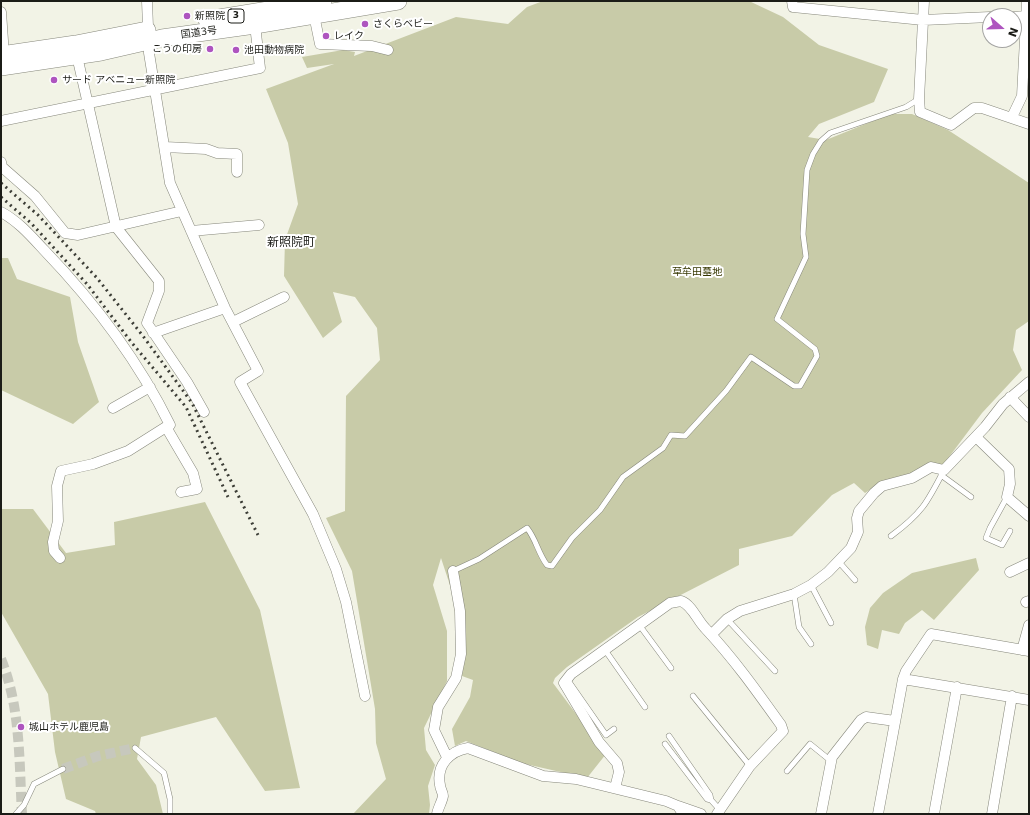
<!DOCTYPE html>
<html>
<head>
<meta charset="utf-8">
<style>
	body { margin:0 }
	#map { position:relative; width:1030px; height:815px; overflow:hidden; background:#f2f3e6; font-family:"DejaVu Sans",sans-serif }
	canvas { display:block }
	.frame { position:absolute; inset:0; border:2px solid #1b1c17; pointer-events:none }
	.north { position:absolute; left:982px; top:8px; width:40px; height:40px; box-sizing:border-box; background:#fff; border:1px solid #a4a4a2; border-radius:50%; rotate:110deg; font-size:11px; font-weight:700; line-height:16px; text-align:center; color:#1b1c17 }
	.north::after { content:''; display:block; margin:auto; width:14px; height:18px; background:#ae54bf; clip-path:polygon(50% 0,100% 100%,50% 72%,0 100%) }
</style>
</head>
<body>
<div id="map">
<canvas width="1030" height="815"></canvas>
<div class="frame"></div>
<div class="north">N</div>
</div>
<script>
const context = document.querySelector('canvas').getContext('2d');
context.lineJoin = 'round';
function fillPath(path, color) { context.fillStyle = color; context.fill(path, 'evenodd'); }
function stroke(path, color, width, dash) { context.strokeStyle = color; context.lineWidth = width; context.lineCap = dash ? 'butt' : 'round'; context.setLineDash(dash || []); context.stroke(path); }
function write(font, color, halo, rows, align = 'center') {
  context.font = font + ' "DejaVu Sans","Noto Sans JP",sans-serif'; context.lineWidth = 4; context.setLineDash([]); context.textBaseline = 'middle'; context.strokeStyle = halo; context.fillStyle = color; for (const [text, x, y, turn = 0] of rows) {
    context.save(); context.translate(x, y); context.rotate((+turn || 0) * Math.PI / 180); context.textAlign = isNaN(turn) ? turn : align; if (halo) context.strokeText(text, 0, 0); context.fillText(text, 0, 0); context.restore();
  }
}
fillPath(new Path2D(`
	M543,1H749L783,17L819,45L888,69L874,102L819,124L808,137L826,140L890,114H912L948,130L1029,183V321L1016,330L1013,350L1022,370L982,413L943,465L884,481L865,493L854,483L832,495L792,536L739,549V565L638,617L567,667L555,678L553,683L606,754L587,778L521,763L466,741L455,746L452,729L470,697L473,680L462,676L465,631L441,558L433,585L447,631V681L424,728L426,750L435,765L428,786L430,805L429,814H353L386,779L376,743L375,709L352,571L326,518L345,511L346,396L380,360L377,328L355,297L333,292L342,322L323,338L284,276L285,240L298,204L288,143L266,89L334,64L307,68L302,57L343,50L355,52L354,56L456,17L508,24L527,7Z
	M1,258H8L17,279L70,297L78,342L99,402L73,424L1,390Z
	M205,502L260,610L300,788L265,791L216,717L141,737L137,759L156,785L163,814H96L95,811L66,799L55,752L48,694L1,612V509H33L66,553L115,545L114,522Z
	M976,558L979,570L934,620L922,610L905,623L899,634L882,630L878,649L867,645L865,627L870,608L883,593L912,573Z`), '#c8cba8');
stroke(new Path2D(`
	M1,659C21,708 19,762 22,814
	M63,769L98,756L135,748`), '#c7c8bd', 10, [10, 5]);
const service = new Path2D(`
	M941,475L971,497
	M1007,497L990,528L986,538L1002,545L1010,531
	M891,536C922,513 927,503 944,470
	M839,562L855,580
	M453,571L479,559L527,528C536,539 538,553 547,565L552,566L572,538L600,510L623,477L663,448L671,435L685,436L726,391L751,357L794,386H800L817,356L815,349L777,319L806,257L803,234L807,170L813,154L821,141L830,133L906,107L919,99
	M811,585L831,623
	M794,594L799,627L811,644
	M727,619L775,671
	M640,626L671,668
	M605,650L645,707
	M567,679L606,735L614,729
	M693,696L750,766
	M669,736L710,795L711,800L720,810
	M665,744L707,799L711,800
	M135,748L164,773L170,799V814
	M787,771L810,744L831,761
	M16,814L24,805L34,784L63,769`);
const minor = new Path2D(`
	M147,1L149,53L170,183L225,308L258,371L240,382L313,514L336,569L346,602L365,696
	M792,1L793,7L923,20L990,17
	M924,1L919,99L920,112L951,125L974,108H982L1029,124
	M1,12L4,55
	M314,15L320,44L372,46L388,50
	M1014,17L1029,16
	M77,56L116,227L159,281V291L147,323L187,382L204,412
	M1012,117L1022,96L1027,1
	M1,121L260,68L255,25
	M165,147L206,149L217,153L237,154V172
	M1,162L2,167L35,196L65,233L78,235L182,211
	M1,212C18,221 31,236 44,250C94,302 138,360 170,425L166,427L193,473L197,489L181,492
	M191,231L259,225
	M233,322L284,297
	M153,333L225,308
	M1010,397L1029,417
	M113,408L150,387
	M976,437L1009,469L1010,484L1007,497L1029,516
	M60,558L54,551L53,542L58,521L57,486L61,471L93,464L128,451L166,427
	M1010,572L1029,563
	M1026,602L1029,601
	M712,634L727,619L740,611L794,594L811,585L828,572L851,548L858,532L857,518L859,511L874,493L882,486L912,478L931,467L944,470L985,427L1003,404L1029,382
	M1022,650L1029,625
	M903,679L1029,700
	M447,757L434,730L438,707L456,678L461,654L460,611L453,571
	M615,788L619,772L617,763L599,742L564,683L571,674L670,603L681,601C692,605 697,620 705,628C734,659 756,690 781,725L783,731L750,766L717,814
	M678,806L701,814
	M437,814C438,808 442,802 443,796C443,792 440,789 440,785C436,765 450,751 468,748L543,776L576,779L666,801L678,806L683,814
	M821,814L832,757L861,720L866,717L895,721
	M878,814L903,679L906,671L931,634L1029,651
	M934,814L957,687
	M992,814L1012,696`);
const trunk = new Path2D(`
	M207,20L323,1
	M1,55L76,44L147,30
	M1,67L101,52L162,38L255,25L398,1`);
stroke(service, '#86877b', 6);
stroke(minor, '#86877b', 11);
stroke(trunk, '#86877b', 18);
stroke(service, '#fff', 5);
stroke(minor, '#fff', 10);
stroke(trunk, '#fff', 17);
stroke(new Path2D(`
	M1,183L38,215L97,278L143,336L192,403L258,535
	M1,197L31,223L87,284L132,343L186,407L228,497`), '#3c3d36', 3, [2, 4]);
for (const [x, y, r, color] of [
	[187,16,4,"#ae54bf"],
	[365,24,4,"#ae54bf"],
	[326,36,4,"#ae54bf"],
	[210,49,4,"#ae54bf"],
	[236,50,4,"#ae54bf"],
	[54,80,4,"#ae54bf"],
	[21,727,4,"#ae54bf"]
]) { const dot = new Path2D(); dot.arc(x, y, r, 0, 2 * Math.PI); context.fillStyle = color; context.fill(dot); stroke(dot, '#fff', 1.5); }
for (const [x, y, w] of [
	[236,16,16]
]) { const box = new Path2D(); box.roundRect(x - w / 2, y - 7, w, 14, 3); context.fillStyle = '#fff'; context.fill(box); stroke(box, '#1b1c17', 1); }
write('bold 9px', '#1b1c17', null, [
	["3",236,16]
]);
write('10px', '#1b1c17', '#fff', [
	["新照院",195,16],
	["さくらベビー",373,24],
	["レイク",334,36],
	["こうの印房",202,49,"right"],
	["池田動物病院",244,50],
	["サード アベニュー新照院",62,80],
	["城山ホテル鹿児島",29,727]
], 'left');
write('10px', '#1b1c17', '#fff', [
	["国道3号",199,33,-8]
]);
write('10px', '#363700', '#fff', [
	["草牟田墓地",697,272]
]);
write('12px', '#1b1c17', '#fff', [
	["新照院町",291,243]
]);
</script>
</body>
</html>
